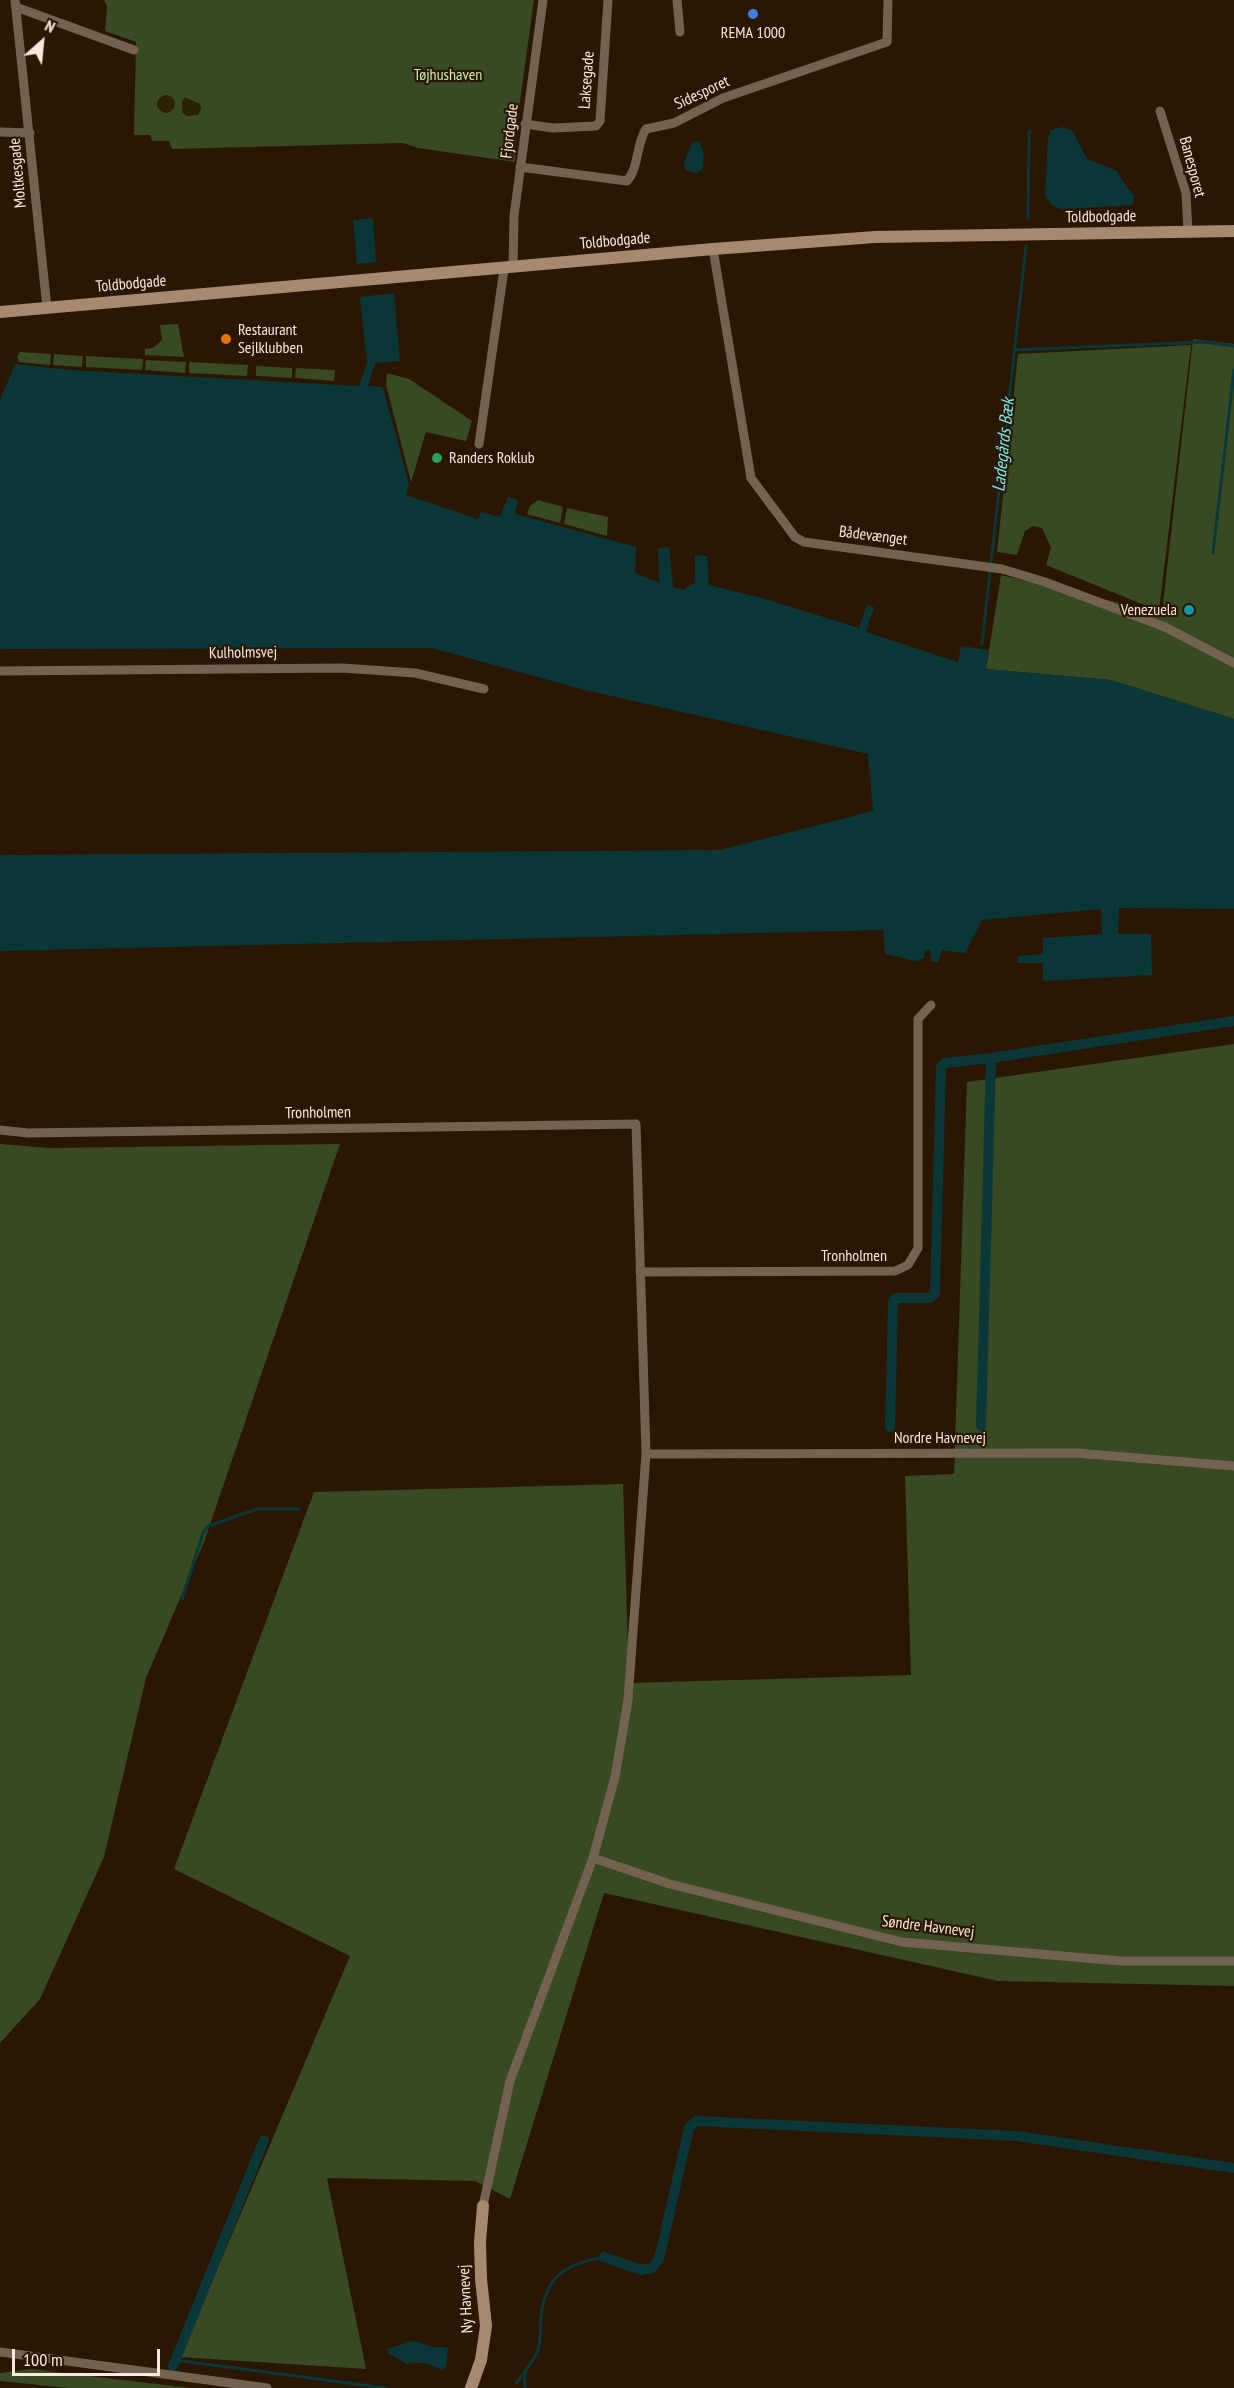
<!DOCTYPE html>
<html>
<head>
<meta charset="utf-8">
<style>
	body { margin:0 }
	#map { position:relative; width:1234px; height:2388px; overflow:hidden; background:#2b1602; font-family:"PT Sans Narrow",sans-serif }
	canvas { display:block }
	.north { position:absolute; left:12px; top:12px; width:60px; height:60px; -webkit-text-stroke:4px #2b1602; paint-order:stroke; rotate:27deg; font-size:16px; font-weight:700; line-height:24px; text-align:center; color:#f9eadd }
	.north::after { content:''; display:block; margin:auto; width:21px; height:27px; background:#f9eadd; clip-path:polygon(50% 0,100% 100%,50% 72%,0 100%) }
	.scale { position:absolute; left:12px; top:2349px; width:148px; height:27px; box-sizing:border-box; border:3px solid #f9eadd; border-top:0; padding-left:8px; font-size:18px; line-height:21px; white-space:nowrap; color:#f9eadd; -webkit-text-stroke:4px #2b1602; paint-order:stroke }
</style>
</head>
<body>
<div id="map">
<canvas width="1234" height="2388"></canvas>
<div class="north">N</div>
<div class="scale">100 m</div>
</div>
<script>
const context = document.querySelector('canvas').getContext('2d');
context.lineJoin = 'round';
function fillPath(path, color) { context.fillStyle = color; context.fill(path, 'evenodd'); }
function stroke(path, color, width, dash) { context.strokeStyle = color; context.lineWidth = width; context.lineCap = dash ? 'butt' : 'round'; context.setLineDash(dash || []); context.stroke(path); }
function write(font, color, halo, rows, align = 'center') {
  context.font = font + ' "PT Sans Narrow",sans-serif'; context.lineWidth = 4.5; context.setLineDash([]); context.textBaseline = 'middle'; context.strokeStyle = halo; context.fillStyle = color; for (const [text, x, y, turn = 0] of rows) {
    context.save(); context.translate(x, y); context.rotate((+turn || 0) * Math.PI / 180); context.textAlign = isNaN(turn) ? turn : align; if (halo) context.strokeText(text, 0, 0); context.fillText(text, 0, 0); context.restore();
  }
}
fillPath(new Path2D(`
	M104,0H534L516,130L515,162L418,148L403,143L172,149L169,141H152L150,135H134L136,42L105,31L107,6Z
	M178,324L184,357L145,355V349L153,348L162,340L160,325Z
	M1193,339L1234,344V719L1111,680L986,669L1001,575L1162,613Z
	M1191,345L1159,611L1046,565L1051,548L1042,528L1033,526L1025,531L1017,555L997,552L1018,354Z
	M20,352L51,354L50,365L19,362L17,357Z
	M54,354L83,356L82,367L53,365Z
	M86,356L143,359L142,370L86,367Z
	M146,360L186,362L185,373L145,370Z
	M189,362L248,365L247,376L189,373Z
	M256,366L292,368V378L256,376Z
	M296,368L335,370L334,381L295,378Z
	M387,373L409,379L472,421L466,441L426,432L411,482L386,385Z
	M538,500L563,507L560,523L527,514L530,506Z
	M567,508L608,517L607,536L564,524Z
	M1234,1044V1986L998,1981L604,1893L510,2199L475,2181L327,2178L366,2369L180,2357L350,1956L174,1869L314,1492L623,1484L629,1683L911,1675L905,1476L954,1474L967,1082Z
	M0,1144L50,1148L340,1144L204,1542L146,1678L104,1857L40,1999L0,2043Z
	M31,2369L190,2388H69L0,2381V2373Z`), '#374a22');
fillPath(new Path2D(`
	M157 104a9 9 0 1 1 18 0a9 9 0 1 1-18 0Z
	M185,97L200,104L201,109L198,115L187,116L182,112V101Z`), '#2b2202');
fillPath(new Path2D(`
	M1062,127L1073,131L1087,159L1117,171L1126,186L1134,195L1133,205L1062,209C1053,207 1049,204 1045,195L1048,138L1051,130Z
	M698,141C704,147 705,161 702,170L696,173L685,170L684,162L692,143Z
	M373,218L376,262L357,264L353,220Z
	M394,293L400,361L375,363L368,386L383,387L409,485L406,495L478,519L481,512L500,517L508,497L518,500L515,514L636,547L635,573L659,583L658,548L669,547L673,587L684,590L695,582V555L707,556L709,585L762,598L859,628L867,605L874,607L866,632L958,662L961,646L988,650L986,669L1111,680L1234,719V909L1119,908L1118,934H1151L1152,975L1043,981V963H1018V956L1043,954V938L1102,934L1101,909L982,920L965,953L942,950L938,962H932L930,950L925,951L924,958L916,961L885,954L883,930L0,951V855L720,850L873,811L868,754L585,690L432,648L0,649V400L15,364L71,370L359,386L367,363L360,297Z
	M412,2341C420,2341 425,2345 432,2347C438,2348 442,2345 448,2348L446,2366L443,2370C431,2365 420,2360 407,2364L389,2354L387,2349Z`), '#0a3839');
stroke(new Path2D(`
	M1028,219L1029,131
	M1014,350L1203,342L1234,346
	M1213,553L1234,370
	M982,644L1026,246
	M182,1599L203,1533L208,1526L257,1509H299
	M175,2360L386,2388
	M516,2383L523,2374
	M525,2388C522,2362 532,2369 538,2350C541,2341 540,2328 541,2318C545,2275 566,2264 604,2257`), '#0a3839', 3);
stroke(new Path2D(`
	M981,1426L991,1058
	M890,1427L893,1302L896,1298H930L935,1293L941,1067L945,1063L991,1058L1234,1021
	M604,2257L641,2270L652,2268L659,2259L689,2128L696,2121L1017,2136L1234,2168
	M173,2366L264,2140`), '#0a3839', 10);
stroke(new Path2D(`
	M15,0L47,308
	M677,0L680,32
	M16,7L134,50
	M1160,111L1186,193L1188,232
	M525,124L553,128L596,126L600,121L608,0
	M0,132L30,133
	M520,167L627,181C639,168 636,144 646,129L674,123L723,98L887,42L888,0
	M713,249L751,478L795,537L804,542L1002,569L1045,582L1165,627L1234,663
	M513,267L514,216L543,0
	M479,444L504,269
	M0,671L342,668L415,673L484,689
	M0,1130L28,1133L636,1124L646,1454L628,1700L615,1777L593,1858L510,2081L483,2206
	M640,1272L895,1271L908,1265L918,1248V1019L931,1005
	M646,1454L1076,1453L1234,1466
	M593,1858L670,1884L902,1942L1120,1961H1234
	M0,2352L267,2388`), '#746250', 9);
stroke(new Path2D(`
	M0,312L713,249L875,237L1234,231
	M471,2388L481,2360L486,2326L481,2279L480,2242L483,2206`), '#a78a6d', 12);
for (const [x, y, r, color] of [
	[753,14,6,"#3f7fe0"],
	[226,339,6,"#e8710a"],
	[437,458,6,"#2e9e5b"],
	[1189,610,6,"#0f9aa8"]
]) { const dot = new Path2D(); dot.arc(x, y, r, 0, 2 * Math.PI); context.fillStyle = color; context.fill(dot); stroke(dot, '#2b1602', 2); }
write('16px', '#f9eadd', '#2b1602', [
	["REMA 1000",753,33,"center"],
	["Restaurant",238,330],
	["Sejlklubben",238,348],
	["Randers Roklub",449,458],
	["Venezuela",1177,610,"right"]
], 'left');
write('16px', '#c9efa2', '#2b1602', [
	["Tøjhushaven",448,75]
]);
write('16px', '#f9eadd', '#2b1602', [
	["Laksegade",587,80,-86],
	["Sidesporet",702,93,-25],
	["Fjordgade",510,131,-83],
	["Banesporet",1192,167,75],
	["Moltkesgade",18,173,-95],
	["Toldbodgade",1101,217,-1],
	["Toldbodgade",615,241,-5],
	["Toldbodgade",131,284,-5],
	["Bådevænget",873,536,7],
	["Kulholmsvej",243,653,-1],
	["Tronholmen",318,1113,-1],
	["Tronholmen",854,1256],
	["Nordre Havnevej",940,1438],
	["Søndre Havnevej",928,1927,7],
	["Ny Havnevej",466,2299,-93]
]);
write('italic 18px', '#73ecef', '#2b1602', [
	["Ladegårds Bæk",1004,445,-84]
]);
</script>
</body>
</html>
